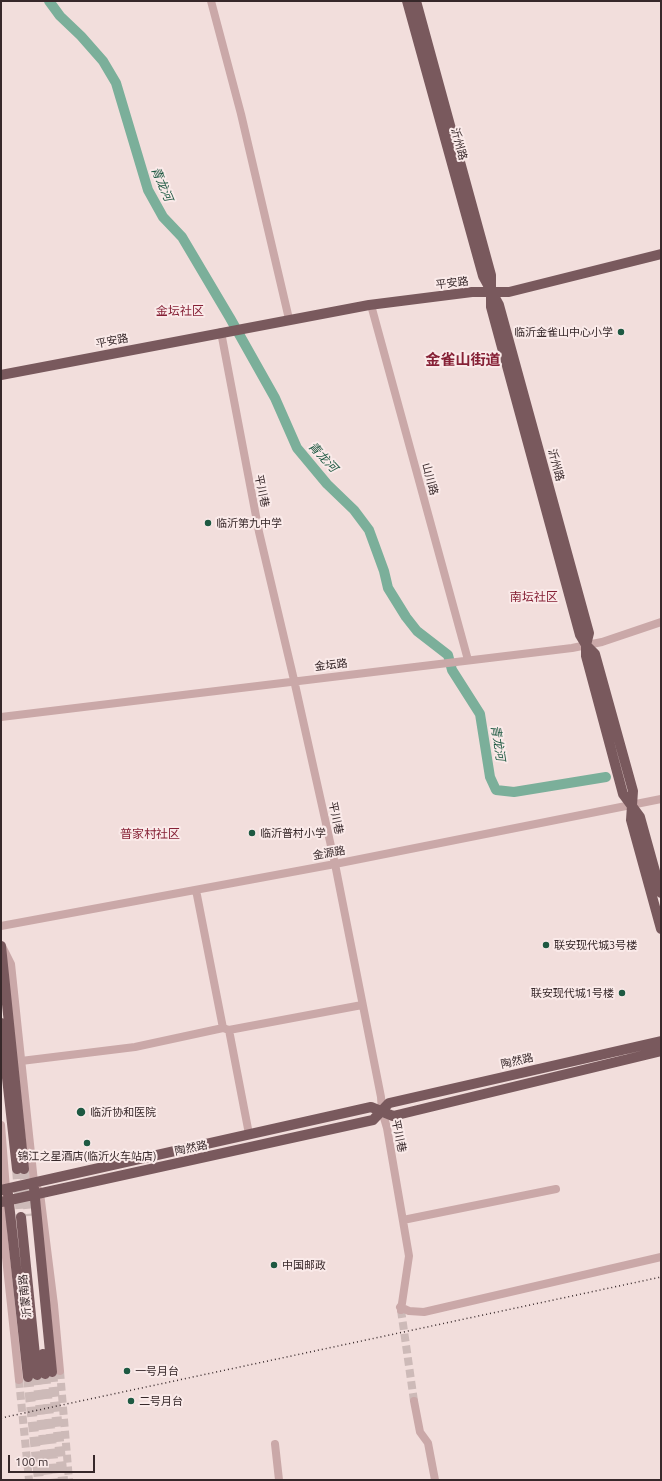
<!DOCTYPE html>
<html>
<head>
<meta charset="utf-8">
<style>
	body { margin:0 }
	#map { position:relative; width:662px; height:1481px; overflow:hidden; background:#f2dedc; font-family:Ubuntu,sans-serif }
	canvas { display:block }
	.frame { position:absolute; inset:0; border:2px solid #37282a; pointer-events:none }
	.scale { position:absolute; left:8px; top:1455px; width:87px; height:18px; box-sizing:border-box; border:2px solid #37282a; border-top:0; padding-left:5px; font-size:12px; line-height:14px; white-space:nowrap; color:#37282a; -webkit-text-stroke:3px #faeae9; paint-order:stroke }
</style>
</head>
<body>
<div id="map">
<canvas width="662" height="1481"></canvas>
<div class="frame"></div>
<div class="scale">100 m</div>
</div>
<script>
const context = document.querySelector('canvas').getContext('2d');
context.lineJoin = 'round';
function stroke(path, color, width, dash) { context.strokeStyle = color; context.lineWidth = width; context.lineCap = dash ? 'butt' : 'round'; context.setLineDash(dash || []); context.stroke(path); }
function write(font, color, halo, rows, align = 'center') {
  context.font = font + ' Ubuntu,"Noto Sans SC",sans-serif'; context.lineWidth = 4; context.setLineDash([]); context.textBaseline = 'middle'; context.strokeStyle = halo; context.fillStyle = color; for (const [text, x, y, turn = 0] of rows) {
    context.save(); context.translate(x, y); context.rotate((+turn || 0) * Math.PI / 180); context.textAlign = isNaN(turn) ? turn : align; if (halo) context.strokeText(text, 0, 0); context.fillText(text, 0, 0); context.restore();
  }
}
stroke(new Path2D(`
	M49,1L60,16L81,36L103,61L116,83L148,190L163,217L182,237L230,318L275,398L297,448L327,484L354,510L369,530L384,571L388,588L406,617L417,631L448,655L452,670L480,714L490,777L496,790L514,792L606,777`), '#7baf9a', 10);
stroke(new Path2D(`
	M401,1310L414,1401
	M60,1371L69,1480
	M19,1380L29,1480`), '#cdbab8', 8, [8, 4]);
stroke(new Path2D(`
	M17,1169L21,1217
	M24,1169L29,1216
	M52,1372L63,1480
	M45,1374L55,1480
	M37,1375L48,1480
	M28,1377L39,1480`), '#cdbab8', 10, [10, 5]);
stroke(new Path2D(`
	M211,1L241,114L289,319
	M371,305L468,660
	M221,332L259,532L294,680L335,864L381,1097L382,1111L387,1128L409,1256L401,1310
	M1,717L572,648L602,642L661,622
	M196,890L223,1028
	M1,926L335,864L661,799
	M2,946L11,964L34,1182L40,1193L54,1305L60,1371
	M229,1030L249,1134
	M21,1061L135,1047L223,1028L229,1030L362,1005
	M1,1125L6,1189L3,1201V1229L19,1380
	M403,1220L556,1189
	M400,1307L409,1311L424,1312L661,1257
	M414,1401L420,1432L428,1443L435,1480
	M275,1444L279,1480`), '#caa8a8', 8);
stroke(new Path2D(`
	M407,1L483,276L499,305L589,633L586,645V656L623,794L640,817L661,893
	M416,1L491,275V307L580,635L586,645L595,654L633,791L631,820L661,929
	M1,375L369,305L472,292H509L661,254
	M1,946L24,1169
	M1,1023L17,1169
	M34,1188L52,1372
	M1,1190L371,1107L393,1116L661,1051
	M8,1194L28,1377
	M1,1202L373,1120L389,1103L661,1041
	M21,1217L37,1375
	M43,1354L45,1374`), '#79595d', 10);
stroke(new Path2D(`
	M1,1418L661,1277`), '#37282a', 1.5, [1, 3]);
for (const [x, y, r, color] of [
	[621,332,4,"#1e5942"],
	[208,523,4,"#1e5942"],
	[252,833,4,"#1e5942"],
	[546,945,4,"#1e5942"],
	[622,993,4,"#1e5942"],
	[81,1112,5,"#1e5942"],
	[87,1143,4,"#1e5942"],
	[274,1265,4,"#1e5942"],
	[127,1371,4,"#1e5942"],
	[131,1401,4,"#1e5942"]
]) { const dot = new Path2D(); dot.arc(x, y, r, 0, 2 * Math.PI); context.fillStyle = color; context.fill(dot); stroke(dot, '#faeae9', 1.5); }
write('11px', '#37282a', '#faeae9', [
	["沂州路",459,144,75],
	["平安路",452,283,-7],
	["平安路",112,341,-11],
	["沂州路",556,465,75],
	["山川路",430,479,75],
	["平川巷",262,491,78],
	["金坛路",331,665,-7],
	["平川巷",336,818,78],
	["金源路",329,853,-10],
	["陶然路",517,1061,-13],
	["平川巷",399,1136,78],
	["陶然路",191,1148,-12],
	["沂蒙南路",25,1296,-96]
]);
write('11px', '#37282a', '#faeae9', [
	["临沂金雀山中心小学",613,332,"right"],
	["临沂第九中学",216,523],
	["临沂普村小学",260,833],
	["联安现代城3号楼",554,945],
	["联安现代城1号楼",614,993,"right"],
	["临沂协和医院",90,1112],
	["锦江之星酒店(临沂火车站店)",87,1156,"center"],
	["中国邮政",282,1265],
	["一号月台",135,1371],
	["二号月台",139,1401]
], 'left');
write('italic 12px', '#1e5942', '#faeae9', [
	["青龙河",162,184,67],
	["青龙河",323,457,47],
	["青龙河",498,743,81]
]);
write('12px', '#862136', '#faeae9', [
	["金坛社区",180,311],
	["南坛社区",534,597],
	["普家村社区",150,834]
]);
write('bold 15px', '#862136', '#faeae9', [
	["金雀山街道",463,360]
]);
</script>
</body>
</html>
